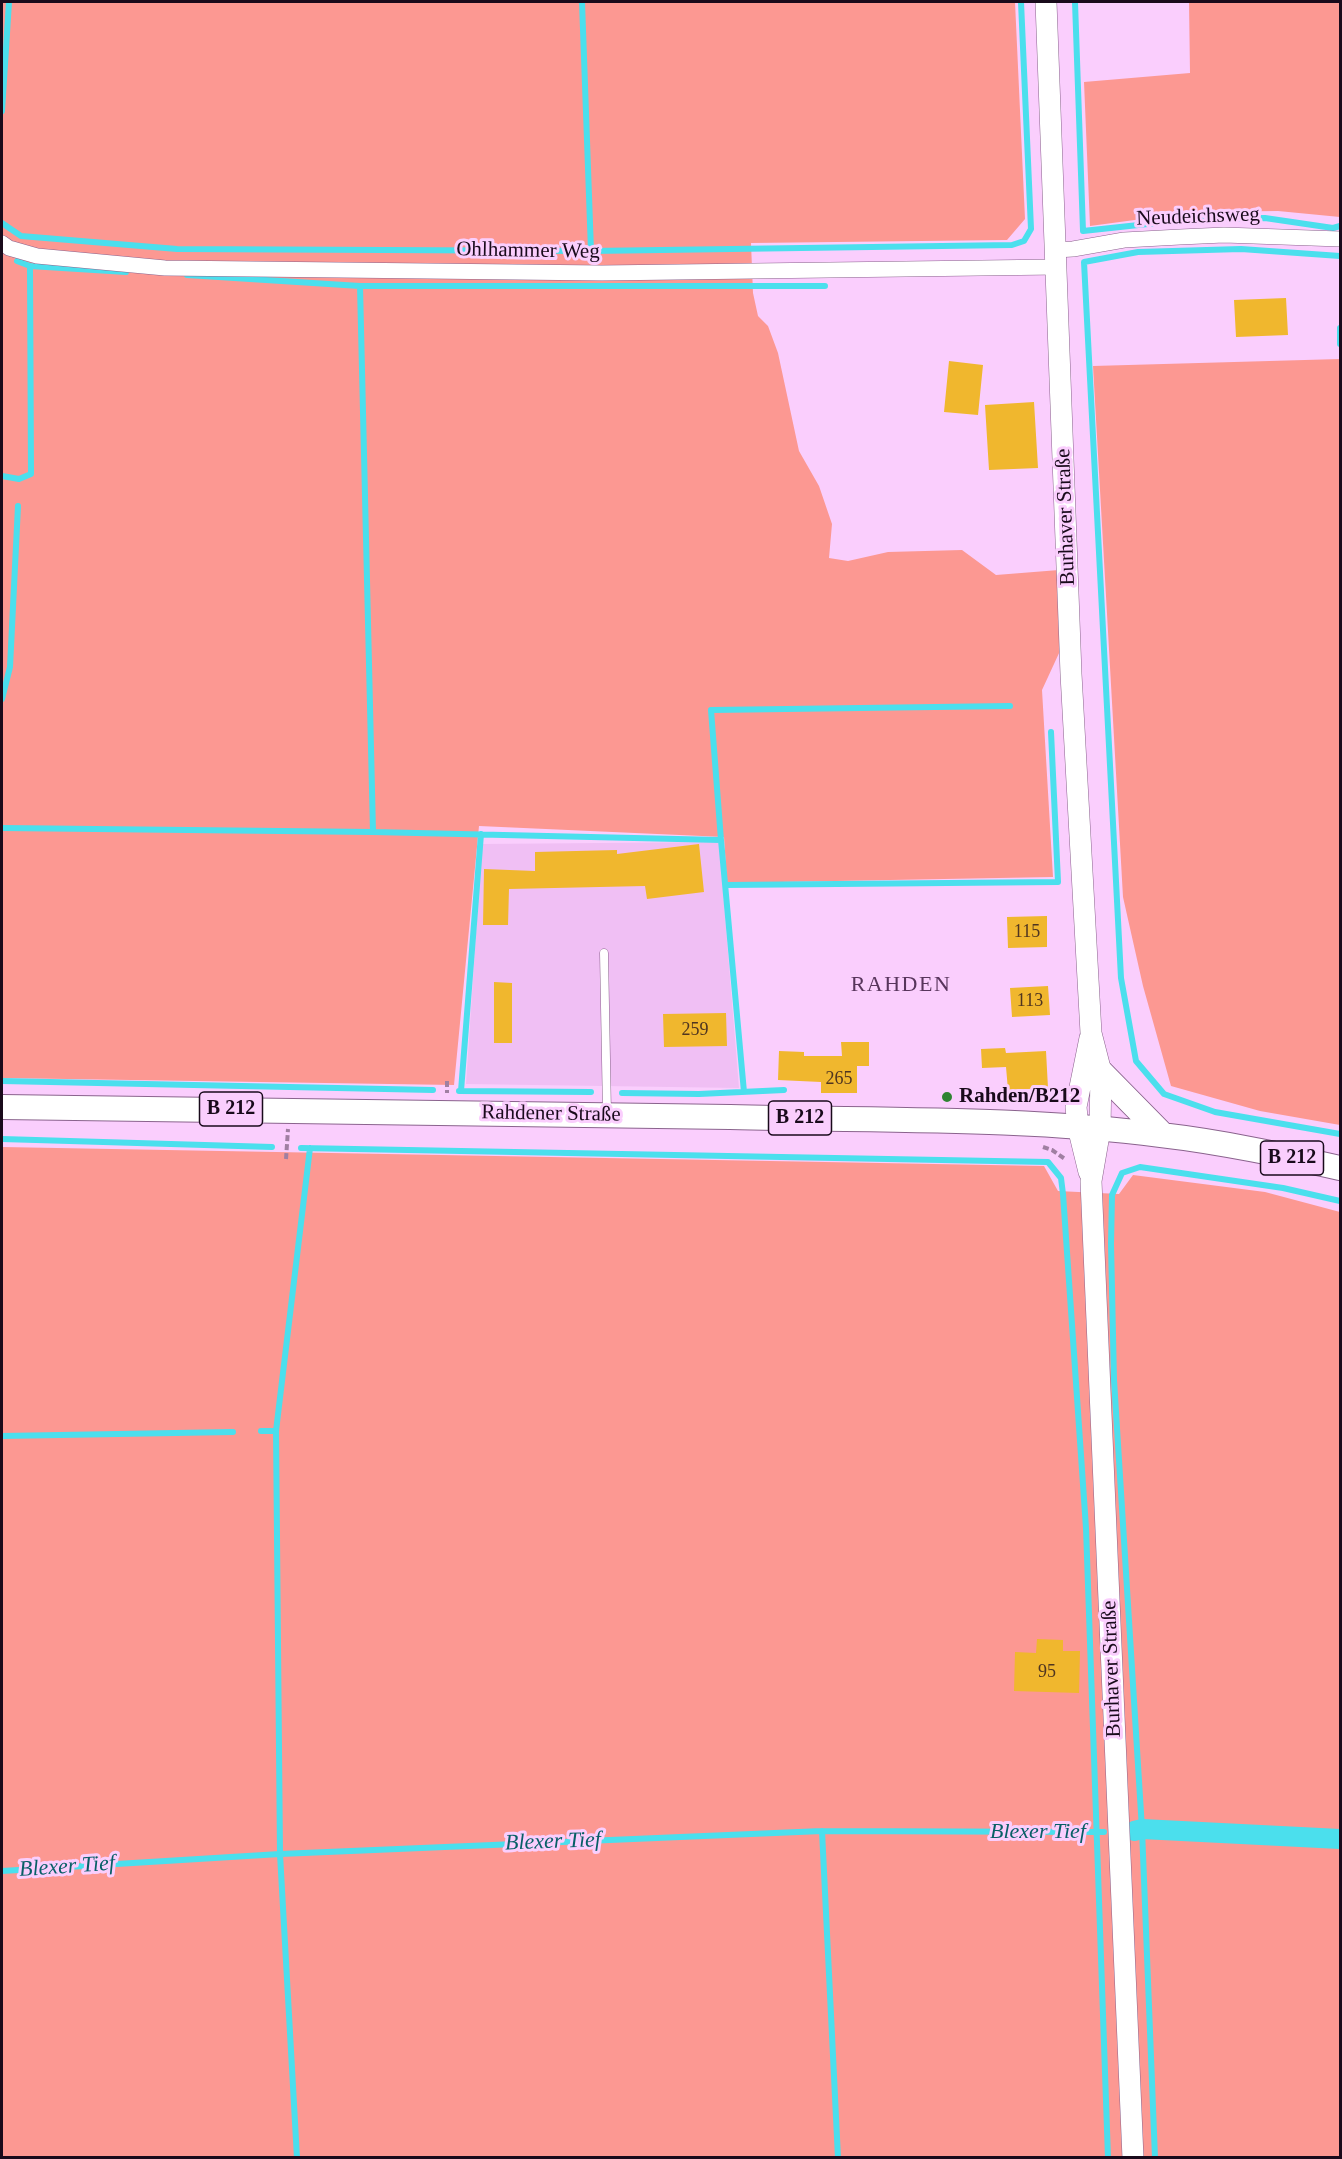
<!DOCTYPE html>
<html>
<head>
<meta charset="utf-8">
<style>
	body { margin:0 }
	#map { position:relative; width:1342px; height:2159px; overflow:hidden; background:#facefd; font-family:Georgia,serif }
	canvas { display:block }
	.frame { position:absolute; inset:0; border:3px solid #190a1b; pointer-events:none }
</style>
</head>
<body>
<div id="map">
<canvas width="1342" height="2159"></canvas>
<div class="frame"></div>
</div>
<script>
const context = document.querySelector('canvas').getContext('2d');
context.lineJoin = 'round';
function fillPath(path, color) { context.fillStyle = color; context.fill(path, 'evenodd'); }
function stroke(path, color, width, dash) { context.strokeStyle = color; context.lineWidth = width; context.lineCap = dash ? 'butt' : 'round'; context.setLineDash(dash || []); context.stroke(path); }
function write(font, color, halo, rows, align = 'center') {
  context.font = font + ' Georgia,serif'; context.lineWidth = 6; context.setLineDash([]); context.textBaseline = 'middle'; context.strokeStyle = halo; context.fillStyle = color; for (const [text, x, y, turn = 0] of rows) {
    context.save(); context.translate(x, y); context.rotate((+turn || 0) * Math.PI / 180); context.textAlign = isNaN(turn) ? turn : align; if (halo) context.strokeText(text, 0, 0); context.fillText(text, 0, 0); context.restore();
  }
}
fillPath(new Path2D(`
	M719,842L739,1088L466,1084L482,844Z`), '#f0bff4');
fillPath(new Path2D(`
	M2,2H1015L1025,219L1007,240L751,243L753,293L758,316L768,326L778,353L799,451L819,486L832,524L829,558L848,561L888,552L962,550L996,575L1059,570L1060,651L1042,690L1053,877L727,883L724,837L479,826L454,1085L2,1078Z
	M1189,2H1340V217L1278,211L1194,212L1090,226L1084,82L1190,73Z
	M1340,359V1125L1260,1111L1171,1086L1143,986L1123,897L1093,366Z
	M2,1147L1044,1166L1058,1191L1119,1194L1133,1175L1265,1192L1340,1212V2157L2,2158Z`), '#fc9892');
stroke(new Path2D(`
	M582,2L591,251
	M1075,2L1083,231L1194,219L1265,218L1333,228L1340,226
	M2,111L9,2
	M2,223L21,236L177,249L591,251L1012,245L1024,241L1031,229L1021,2
	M1340,256L1241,249L1138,252L1084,262L1121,978L1136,1061L1164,1094L1215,1112L1340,1134
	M17,261L30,266L126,272
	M187,275L360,286H825
	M360,286L373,832
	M1340,328V344
	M2,476L19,479L31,474L30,266
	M2,699L10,667L18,506
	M2,828L373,832L721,840
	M726,885L1058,882L1051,732
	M2,1081L433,1090
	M459,1091L591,1092
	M461,1091L481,834
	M744,1092L721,840L711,710L1010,706
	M622,1093L699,1094L784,1090
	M2,1139L272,1147
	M301,1148L1048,1162L1061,1178L1063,1194L1086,1528L1108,2158
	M261,1431H276
	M2,1436L233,1432
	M822,1831L838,2158
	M2,1871L280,1854L822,1831L1104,1832
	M297,2158L280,1854L276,1431L310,1148
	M1155,2158L1142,1829L1114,1380L1111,1244L1112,1195L1122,1173L1140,1167L1283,1188L1340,1201`), '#4bdfed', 6);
stroke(new Path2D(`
	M1134,1831L1142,1829L1340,1839`), '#4bdfed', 20);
fillPath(new Path2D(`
	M1286,298L1288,335L1236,337L1234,300Z
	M949,361L983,365L978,415L944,412Z
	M1034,402L1038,468L989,470L985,405Z
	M699,844L704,892L647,899L645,886L509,889L508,925H483L484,869L535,871V852L617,850V854Z
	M1047,916V947L1008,948L1007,917Z
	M494,982L512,983V1043H494Z
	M1048,986L1050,1015L1012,1017L1010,988Z
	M726,1013L727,1046L664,1047L663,1014Z
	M841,1042H869V1066H857V1093H821V1082L778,1080L779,1051L804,1052V1056H842Z
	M1005,1048L1006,1053L1046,1051L1048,1088L1008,1090L1006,1067L982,1068L981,1049Z
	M1037,1639L1063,1640V1651H1080L1079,1693L1014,1691L1015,1652L1036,1653Z`), '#f0b72e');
const lane = new Path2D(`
	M604,953L607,1113`);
const street = new Path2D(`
	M2,243L9,248L37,256L165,268L602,273L1057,267
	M1056,250L1073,249L1124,240L1180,237L1224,235L1340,239`);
const secondary = new Path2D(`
	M1046,2L1071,674L1091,1033L1101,1072L1100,1129L1091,1181L1133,2158
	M1089,1172L1078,1127L1076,1107L1090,1038`);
const primary = new Path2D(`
	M1101,1072L1163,1135
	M2,1107C244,1109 487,1112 730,1117C874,1121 1018,1117 1161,1135C1222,1142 1281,1155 1340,1168`);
stroke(lane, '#8a638d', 9);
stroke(street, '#8a638d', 16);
stroke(secondary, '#8a638d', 22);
stroke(primary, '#8a638d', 26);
stroke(new Path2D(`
	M447,1081V1093
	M1043,1147L1052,1150L1065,1159
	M286,1159L288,1129`), '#a07fa2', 4, [6, 3]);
stroke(lane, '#fff', 8);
stroke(street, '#fff', 15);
stroke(secondary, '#fff', 21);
stroke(primary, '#fff', 24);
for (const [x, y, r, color] of [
	[947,1097,6,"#2f8432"]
]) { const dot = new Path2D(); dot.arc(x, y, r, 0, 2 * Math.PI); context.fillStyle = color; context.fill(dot); stroke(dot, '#facefd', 2); }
write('18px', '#4f3520', null, [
	["115",1027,932],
	["113",1030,1001],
	["259",695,1030],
	["265",839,1079],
	["95",1047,1672]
]);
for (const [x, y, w] of [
	[231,1109,63],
	[800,1118,63],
	[1292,1158,63]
]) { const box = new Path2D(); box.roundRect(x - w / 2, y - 17, w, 34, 4.5); context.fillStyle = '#facefd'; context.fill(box); stroke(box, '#190a1b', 1.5); }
write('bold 20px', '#190a1b', null, [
	["B 212",231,1109],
	["B 212",800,1118],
	["B 212",1292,1158]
]);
write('21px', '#190a1b', '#facefd', [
	["Neudeichsweg",1198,217,-2],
	["Ohlhammer Weg",528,251,1],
	["Burhaver Straße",1066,517,-92],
	["Rahdener Straße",551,1114,1],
	["Burhaver Straße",1112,1669,-92]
]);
write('bold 21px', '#190a1b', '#facefd', [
	["Rahden/B212",959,1097]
], 'left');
context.letterSpacing = '1.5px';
write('22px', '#58355c', '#facefd', [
	["RAHDEN",901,985]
]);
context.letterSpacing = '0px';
write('italic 22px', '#075f66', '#facefd', [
	["Blexer Tief",1038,1832],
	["Blexer Tief",553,1842,-2],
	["Blexer Tief",67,1867,-4]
]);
</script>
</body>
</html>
